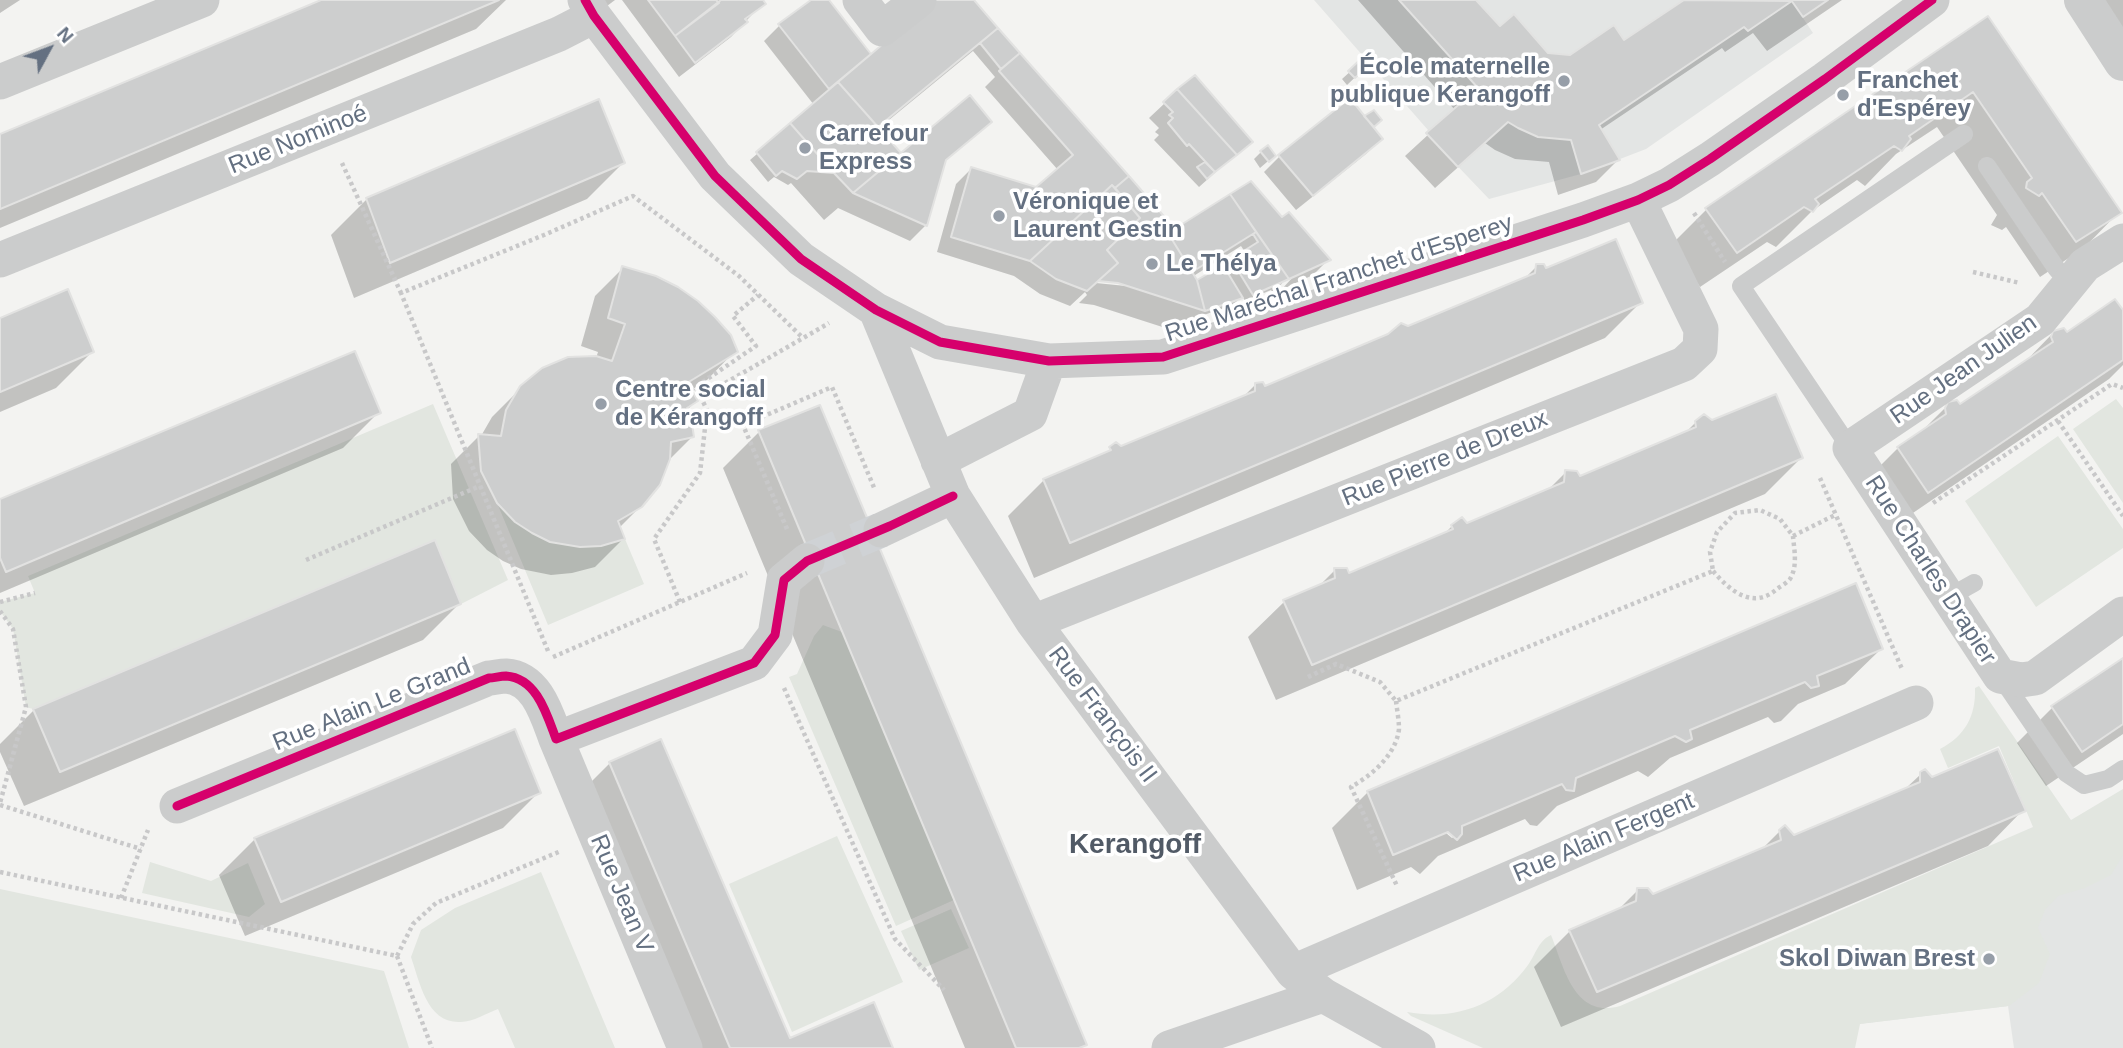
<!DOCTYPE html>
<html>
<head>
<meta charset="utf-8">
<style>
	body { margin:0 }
	#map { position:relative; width:2123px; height:1048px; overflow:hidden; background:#f3f3f1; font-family:Helvetica,sans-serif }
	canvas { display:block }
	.north { position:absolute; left:14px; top:14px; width:70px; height:70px; -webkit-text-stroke:5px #fff; paint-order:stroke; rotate:49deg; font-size:19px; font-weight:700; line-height:28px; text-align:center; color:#647081 }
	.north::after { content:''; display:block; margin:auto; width:24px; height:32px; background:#647081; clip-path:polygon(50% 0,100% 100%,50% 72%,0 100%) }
</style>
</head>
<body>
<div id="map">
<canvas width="2123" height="1048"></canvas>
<div class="north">N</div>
</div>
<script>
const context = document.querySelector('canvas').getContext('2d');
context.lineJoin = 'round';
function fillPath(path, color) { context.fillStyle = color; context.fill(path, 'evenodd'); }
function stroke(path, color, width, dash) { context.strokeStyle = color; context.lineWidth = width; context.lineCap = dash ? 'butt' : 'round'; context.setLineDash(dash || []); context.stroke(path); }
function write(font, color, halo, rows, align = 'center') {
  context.font = font + ' Helvetica,sans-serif'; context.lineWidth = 7; context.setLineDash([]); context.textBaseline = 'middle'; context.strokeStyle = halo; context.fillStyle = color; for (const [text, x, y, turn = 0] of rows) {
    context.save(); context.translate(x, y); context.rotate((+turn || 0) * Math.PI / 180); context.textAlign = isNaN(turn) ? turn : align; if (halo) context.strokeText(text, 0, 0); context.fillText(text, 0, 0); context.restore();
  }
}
fillPath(new Path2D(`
	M1314,0H1791L1813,33L1646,149L1581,174L1489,199L1426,133L1428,130Z
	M2123,791V1048H2014L2008,1006L1859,1024Z`), '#e3e5e4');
fillPath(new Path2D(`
	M2116,399L2123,408V503L2073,429Z
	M433,404L508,580L461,604L435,540L33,709L26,707L13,629L0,611V602L35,593L28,576Z
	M2058,436L2123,529V548L2036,607L1965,501Z
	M497,503C534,541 572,558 625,539L644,584L548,625Z
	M823,625L842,632L954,900L896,926L789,677L797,674L814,636Z
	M1979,686L2071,820L2123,789V855L2111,875L2085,888L2058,896L2045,910L2038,928L2050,954L2039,983L2009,1006L1860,1024L1855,1048H1483L1411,1016L1407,1012C1456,1021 1499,1005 1528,965C1536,954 1538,941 1551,935C1564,967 1574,1019 1620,1006L2033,827L1999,746L1948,768L1940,749C1965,736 1976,716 1975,688Z
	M837,836L903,982L792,1032L729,884Z
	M150,862L211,881L248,863L265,904L249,917L142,893Z
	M541,872L615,1048H515L498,1009C487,1013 473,1022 461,1022C427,1024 420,983 411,957L421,930L455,908Z
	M0,889L384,971L409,1048H0Z
	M951,909L969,948L919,970L901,931Z`), '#e2e6e0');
fillPath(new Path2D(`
	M0,0H20L0,13Z
	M325,0H506L476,29L0,228V136Z
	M578,0H615L591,18Z
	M622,0H760L763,3L731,37L679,77Z
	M814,0H827L865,62L938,0H971L1175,231L1250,183L1282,219L1328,260L1313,275L1281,290L1293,277H1288L1273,293L1271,290L1245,301L1242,296L1233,305L1195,318L1181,333L1094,305L1079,303L1087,295L1085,292L1070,306L1040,294L1014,276L937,252L956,184L971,169L1037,188L1058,170L985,87L995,77L973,51L878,129L892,159L989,122L943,163L926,225L910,241L838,208L824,220L791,183L788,185L774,177L768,182L750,160L814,105L764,41L779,26ZM1241,246L1245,252L1232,260L1223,269L1196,284L1192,277ZM1099,279L1126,283V286L1096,283Z
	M1358,0H1474L1500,28L1547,55L1570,57L1624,42L1687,0H1842L1767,51L1753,33L1725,52L1722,48L1600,130L1618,160L1596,182L1558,195L1549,162L1515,159L1495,150L1485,143L1435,188L1405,156L1455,110Z
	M2076,0H2123V49Z
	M1987,18L2119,212L2084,248L2040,277L2006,227L2002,230L1991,225L1997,215L1937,127L1896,154L1865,186L1857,180L1812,211L1776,247L1767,242L1700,287L1671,245L1707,209Z
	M1363,60L1368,65L1347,85L1342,79Z
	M1165,103L1227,162L1199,187L1154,140L1159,135L1155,132L1159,128L1149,118Z
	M1364,118L1380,120L1372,128L1381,139L1366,154L1296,210L1264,172L1280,156Z
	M1261,152L1274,156L1260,168L1254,159Z
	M623,163L587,199L354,298L331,235L367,199Z
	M1537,266L1641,302L1605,338L1034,578L1008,516L1044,480L1104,455L1111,449L1121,448L1243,397L1256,384L1264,388L1524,279Z
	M623,268L735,351L707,380L690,391L696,401L686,411L692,437L667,462L641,506L619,528L623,539L595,567L572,573L551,575L521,569L503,561L487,550L469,531L453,499L451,464L479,436H481L492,417L521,388L596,358L598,352L581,346L595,296Z
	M2123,313V365L2109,379L1891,528L1862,484L1898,448L1918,435L1949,404L1960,407L2021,366L2054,332L2066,335Z
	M0,320L92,352L56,388L0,412Z
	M379,412L343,448L0,593V501Z
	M1696,422H1712L1801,458L1765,494L1276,700L1248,637L1284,602L1318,587L1335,570L1348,575L1443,535L1452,526L1467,525L1547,491L1566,472L1579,478L1684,434Z
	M759,432L1085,1044L1081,1048H965L723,468Z
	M459,604L423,640L24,806L0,752V744L34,710Z
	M1881,649L1845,684L1798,704L1781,721L1774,723L1768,717L1670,758L1648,777L1638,771L1557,806L1537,826L1530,825L1525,819L1438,856L1420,874L1411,867L1357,890L1332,828L1368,792ZM1442,825L1455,836L1452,838L1440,828Z
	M2123,660V734L2046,786L2017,743L2053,707Z
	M610,763L789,1041L892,1048H679L574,799Z
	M1921,774L2023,810L1988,846L1561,1027L1534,967L1570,931L1617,911L1638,890L1653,896L1761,850L1780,831L1794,837L1904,790Z
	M539,792L503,828L245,936L219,875L255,839Z`), '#0003');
const building = new Path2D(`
	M321,0H499L0,209V134Z
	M648,0H716L719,3L675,36Z
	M721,0H763L766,4L745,19L748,22L695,63L675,36Z
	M811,0H829L871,54L829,89L778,24Z
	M935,0H974L998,28L878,127L838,82Z
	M1399,0H1476L1500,26L1514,14L1548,53L1570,55L1614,25L1624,40L1684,0L1792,1L1748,31L1744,27L1599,125L1620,160L1581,174L1571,140L1538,137L1518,128L1508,122L1458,167L1426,133L1478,88Z
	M1791,0H1828L1803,17Z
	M1988,16L2122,213L2076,242L2042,193L2039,196L2026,188L2027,182L2032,178L1973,92L1909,136L1911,139L1902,151L1894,146L1815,199L1819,204L1813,212L1804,207L1737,253L1705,208Z
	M998,28L1020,53L1001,69L980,43Z
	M1020,53L1129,176L1115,188L1112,185L1030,261L951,237L971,167L1036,187L1073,155L999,71Z
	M1363,57L1370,65L1355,78L1348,71Z
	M1195,75L1253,142L1237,155L1177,89Z
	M838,82L901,153L853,193L834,173L790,123Z
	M1177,89L1237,155L1215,172L1189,144L1187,146L1168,123L1173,118L1169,115L1173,112L1163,102Z
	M970,95L992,122L946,160L927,226L853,193Z
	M1350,98L1383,139L1313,196L1278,155Z
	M599,99L625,163L390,263L366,198Z
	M1374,110L1382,120L1374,127L1364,116Z
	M790,123L834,173L807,171L797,179L782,171L776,176L756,152Z
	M1268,145L1276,156L1269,162L1260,151Z
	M1205,162L1215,172L1207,179L1197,167Z
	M1129,176L1175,229L1168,233L1197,280L1205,311L1118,283L1098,281L1118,263L1107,250L1140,218L1115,188Z
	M1251,181L1282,217L1289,212L1331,260L1289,279L1230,194Z
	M1112,185L1140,218L1107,250L1118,263L1087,291L1056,279L1030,261Z
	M1230,194L1256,232L1192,272L1168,233Z
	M1256,232L1289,279L1253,295L1231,259L1258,242L1253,234Z
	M1616,239L1643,303L1070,543L1043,479L1111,450L1109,447L1116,442L1121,446L1255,391V383L1263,382L1265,386L1388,334L1401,323L1408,326L1535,273L1536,264H1544L1546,268Z
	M1223,265L1243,298L1205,311L1197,280Z
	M622,266L656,276L678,287L698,301L715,317L731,335L738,352L687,383L698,401L687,408L692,424L694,437L671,442L670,459L660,485L642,507L618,521L625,539L601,546L580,547L550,542L532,533L515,522L497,503L481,471L478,434L501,436L506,410L520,386L542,368L568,357L596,356L612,361L625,324L608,318Z
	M68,289L94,352L0,392V318Z
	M2115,299L2123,310V360L1928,493L1897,447L1946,414L1945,408L1948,402L1957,400L1960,404L2053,342L2051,337L2053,331L2064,328L2067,332Z
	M355,351L381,413L6,572L0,558V499Z
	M1776,394L1803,458L1312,665L1283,600L1335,578L1334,568H1347L1349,573L1453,529L1451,525L1462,517L1467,523L1564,482L1565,470L1577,471L1580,476L1696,427L1695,421L1704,414L1712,420Z
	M820,405L1087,1045L1079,1048H1016L758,430Z
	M435,540L461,604L60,772L33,709Z
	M1856,583L1883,649L1817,676L1819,686L1811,688L1805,682L1690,730L1692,739L1686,742L1675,736L1576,778L1574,791L1566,790L1562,784L1462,826V834L1457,840L1448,832L1393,855L1367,791Z
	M2123,658V724L2082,752L2051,706Z
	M515,729L541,793L281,902L254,838Z
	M661,739L790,1038L874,1002L893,1048H730L609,762Z
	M1998,749L2026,811L1597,992L1569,930L1636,901L1637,888H1648L1653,894L1781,840L1779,830L1785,825L1794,835L1920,782V772L1925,769L1932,777Z`);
fillPath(building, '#cdcece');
stroke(building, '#e2e2e1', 2);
stroke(new Path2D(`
	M807,561L881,530`), '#cfd2d5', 35, [35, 18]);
stroke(new Path2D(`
	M342,163L401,293
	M1694,213L1725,262
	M1973,272L2020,283
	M691,390L756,346L733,316L758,295
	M701,397L829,323
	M2058,421L2123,516
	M1820,478L1902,669
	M1933,503L2112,384L2123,388
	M787,529L743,425L832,387L875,490
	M306,560L480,486
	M1713,571C1730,591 1753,610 1777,589C1781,586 1787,583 1790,579C1798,566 1794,549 1793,536
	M0,602L35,593
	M680,602L654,539L700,473L707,410L696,387
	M0,611L13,629L26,707L0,803
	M548,651L401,293L544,235L633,196L739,276L803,338
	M553,657L747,573
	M1308,677L1336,664L1380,682L1396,701L1713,571L1710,552L1717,532L1735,513L1760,510L1780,519L1793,536L1835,515
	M784,688L895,939L944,990
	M1396,701C1397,710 1399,720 1399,729C1396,755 1372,775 1351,787L1397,886
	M0,805L141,849
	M0,872L397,956L413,924L436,903L561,851
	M121,898L148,830
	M397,956L432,1048`), '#c8c8c9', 4.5, [3.5, 3.5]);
stroke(new Path2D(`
	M1987,166L2056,268L2069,283
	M1850,448L1741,286L1964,134
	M1949,597L1974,583
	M2002,679L2066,773L2084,785L2108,779L2123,769`), '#cbcccc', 18);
stroke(new Path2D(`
	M585,0L594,16L715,176L801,259L876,310L940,342L1049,361L1163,357L1583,220L1638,200L1669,185L1710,159L1825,79L1932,0
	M860,0L882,29L919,0
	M0,82L202,0
	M2123,241L2085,265L2040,320L1850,448L2000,676L2021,680L2035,678L2123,614
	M0,260L559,34L594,16
	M876,310L953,496L1033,622L1293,972L1323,995L1418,1048
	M938,461L1030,414L1049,361
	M881,530L953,496
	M1033,622L1684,364L1700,349L1701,329L1638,200
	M556,739L685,1048
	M177,806L489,678C494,678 500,676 506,676C537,678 547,715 556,739L754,663L775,635L784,580L807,561
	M1293,972L1916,703
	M1169,1048L1323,995`), '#cbcccc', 35);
stroke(new Path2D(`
	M2083,0L2123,62`), '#cbcccc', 38);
stroke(new Path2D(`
	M585,0L594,16L715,176L801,259L876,310L940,342L1049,361L1163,357L1583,220L1638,200L1669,185L1710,159L1825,79L1932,0
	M177,806L489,678C494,678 500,676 506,676C537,678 547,715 556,739L754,663L775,635L784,580L807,561L890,526L953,496`), '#d6006c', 9);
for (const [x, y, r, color] of [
	[1564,81,7,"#969ea8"],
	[1843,95,7,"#969ea8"],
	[805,148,7,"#969ea8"],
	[999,216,7,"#969ea8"],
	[1152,264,7,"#969ea8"],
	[601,404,7,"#969ea8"],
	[1989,959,7,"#969ea8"]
]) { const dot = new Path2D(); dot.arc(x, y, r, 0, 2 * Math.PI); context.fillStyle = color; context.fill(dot); stroke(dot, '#fff', 2.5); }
write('bold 24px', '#647081', '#fff', [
	["École maternelle",1550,67,"right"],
	["publique Kerangoff",1550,95,"right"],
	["Franchet",1857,81],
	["d'Espérey",1857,109],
	["Carrefour",819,134],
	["Express",819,162],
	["Véronique et",1013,202],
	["Laurent Gestin",1013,230],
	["Le Thélya",1166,264],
	["Centre social",615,390],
	["de Kérangoff",615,418],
	["Skol Diwan Brest",1975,959,"right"]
], 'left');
write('24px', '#647081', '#fff', [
	["Rue Nominoé",298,140,-22],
	["Rue Maréchal Franchet d'Esperey",1339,279,-18],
	["Rue Jean Julien",1964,370,-35],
	["Rue Pierre de Dreux",1445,459,-22],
	["Rue Charles Drapier",1930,570,57],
	["Rue Alain Le Grand",372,705,-22],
	["Rue François II",1102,715,53],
	["Rue Alain Fergent",1604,838,-23],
	["Rue Jean V",621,894,67]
]);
write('bold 28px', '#515a66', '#fff', [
	["Kerangoff",1135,845]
]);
</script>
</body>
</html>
